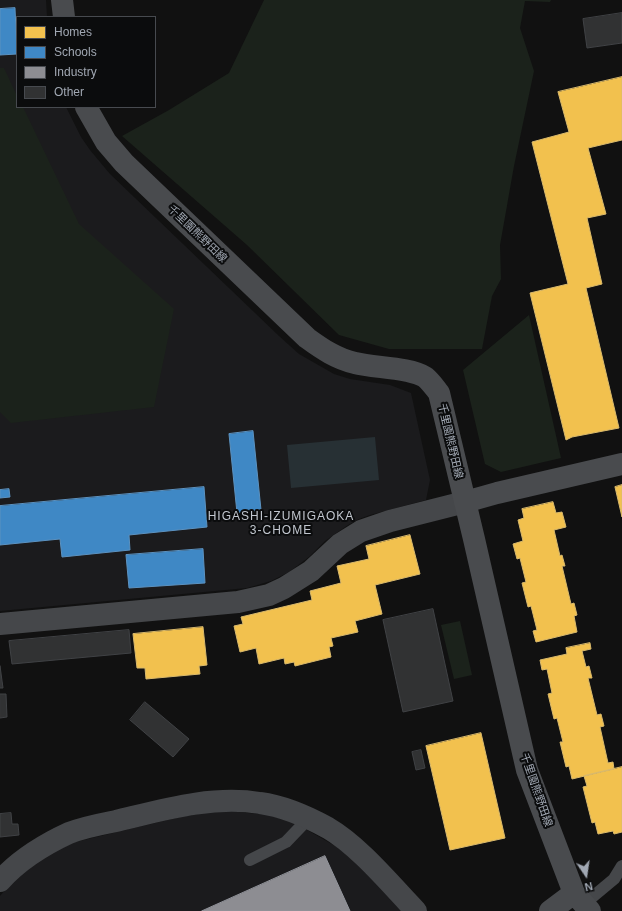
<!DOCTYPE html>
<html>
<head>
<meta charset="utf-8">
<style>
	body { margin:0 }
	#map { position:relative; width:622px; height:911px; overflow:hidden; background:#111; font-family:Helvetica,sans-serif }
	canvas { display:block }
	.legend { position:absolute; left:16px; top:16px; width:140px; height:92px; box-sizing:border-box; background:#0b0c0d; border:1px solid #474a4f; margin:0; padding:5px 7px; list-style:none; font-size:12px; color:#a1a8b3 }
	.legend li { display:flex; align-items:center; gap:8px; height:20px }
	.legend b { width:20px; border:1px solid #474a4f }
	.north { position:absolute; left:566px; top:855px; width:40px; height:40px; -webkit-text-stroke:3px #0b0c0d; paint-order:stroke; rotate:167deg; font-size:11px; font-weight:700; line-height:16px; text-align:center; color:#a1a8b3 }
	.north::after { content:''; display:block; margin:auto; width:14px; height:18px; background:#a1a8b3; clip-path:polygon(50% 0,100% 100%,50% 72%,0 100%) }
</style>
</head>
<body>
<div id="map">
<canvas width="622" height="911"></canvas>
<ul class="legend">
<li><b style="height:11px;background:#f2c14e"></b>Homes</li>
<li><b style="height:11px;background:#3f88c5"></b>Schools</li>
<li><b style="height:11px;background:#8d8d92"></b>Industry</li>
<li><b style="height:11px;background:#313233"></b>Other</li>
</ul>
<div class="north">N</div>
</div>
<script>
const context = document.querySelector('canvas').getContext('2d');
context.lineJoin = 'round';
function fillPath(path, color) { context.fillStyle = color; context.fill(path, 'evenodd'); }
function stroke(path, color, width, dash) { context.strokeStyle = color; context.lineWidth = width; context.lineCap = dash ? 'butt' : 'round'; context.setLineDash(dash || []); context.stroke(path); }
function write(font, color, halo, rows, align = 'center') {
  context.font = font + ' Helvetica,"Noto Sans JP",sans-serif'; context.lineWidth = 4; context.setLineDash([]); context.textBaseline = 'middle'; context.strokeStyle = halo; context.fillStyle = color; for (const [text, x, y, turn = 0] of rows) {
    context.save(); context.translate(x, y); context.rotate((+turn || 0) * Math.PI / 180); context.textAlign = isNaN(turn) ? turn : align; if (halo) context.strokeText(text, 0, 0); context.fillText(text, 0, 0); context.restore();
  }
}
fillPath(new Path2D(`
	M0,0H46L47,17H17V107H66L81,137L90,150L110,174L279,336L299,354L334,374L350,379L390,385L411,393L430,480L426,500L370,515L359,519L348,525L325,541L309,557L289,572L271,581L247,588L0,611Z
	M216,811H229L268,815L290,821L309,831L337,847L363,869L402,911H0V896L13,881L47,855L75,842L180,817Z`), '#1b1b1d');
fillPath(new Path2D(`
	M264,0H551L550,2L525,1L520,28L534,71L514,166L500,245L501,279L492,296L482,349H389L339,335L247,245L122,136L169,110L229,73Z
	M0,68H4L17,96V107H23L79,224L174,309L154,407L11,423L0,412Z
	M529,315L561,458L501,472L485,464L463,370Z
	M460,621L472,675L454,679L441,625Z`), '#1b221b');
fillPath(new Path2D(`
	M375,437L379,480L291,488L287,445Z`), '#273034');
const homes = new Path2D(`
	M622,77V140L588,148L606,214L587,218L602,284L586,288L619,428L572,437L566,440L530,293L568,284L532,142L569,132L558,92Z
	M622,485V517L615,487Z
	M553,502L556,513L562,512L566,527L554,530L560,556L562,555L565,566H562L571,604L574,603L577,615L574,616L577,632L536,642L533,631L537,630L531,606L528,607L522,583L526,582L520,558L517,559L513,544L523,541L518,520L524,518L522,509Z
	M410,535L420,574L375,585L382,614L355,621L358,632L331,638L333,646L329,647L331,657L295,666L294,662L285,664L284,658L259,664L256,648L240,652L234,626L243,624L241,617L312,600L310,591L341,583L337,566L369,559L366,546Z
	M203,627L207,665L199,666L200,674L146,679L145,668H137L133,634Z
	M590,643L591,649L582,651L586,667L589,666L592,678H588L597,715L601,714L604,726L600,727L608,763L613,762L614,769L572,779L569,766L566,767L560,742H563L557,718L554,719L548,694L552,693L547,669L542,670L540,660L567,654L566,648Z
	M481,733L505,838L450,850L426,746Z
	M622,767V832L614,834L613,831L598,834L595,822L592,823L583,787L587,786L584,776Z`);
fillPath(homes, '#f2c14e');
stroke(homes, '#daba6c', 1);
const schools = new Path2D(`
	M15,8L17,54L0,55V9Z
	M253,431L261,510L237,513L229,434Z
	M204,487L207,527L129,535L130,550L62,557L60,539L0,545V506Z
	M9,489L10,497L0,498V490Z
	M203,549L205,583L129,588L126,555Z`);
fillPath(schools, '#3f88c5');
stroke(schools, '#5c92c0', 1);
const industry = new Path2D(`
	M325,856L350,911H202Z`);
fillPath(industry, '#8d8d92');
stroke(industry, '#93959c', 1);
const building = new Path2D(`
	M622,13V43L587,48L583,19Z
	M433,609L453,701L403,712L383,620Z
	M129,630L131,653L12,664L9,641Z
	M0,666L3,688H0Z
	M0,694H6L7,717L0,718Z
	M145,702L189,739L173,757L130,720Z
	M421,750L425,768L416,770L412,752Z
	M11,813L12,824H18L19,835L0,837V814Z`);
fillPath(building, '#313233');
stroke(building, '#404245', 1);
stroke(new Path2D(`
	M250,860L286,842L308,819
	M584,904L614,879L622,866`), '#45474a', 12);
stroke(new Path2D(`
	M0,624L238,602L269,595L284,588L311,571L340,544L361,531L390,521L465,502
	M0,881C19,860 43,845 69,833C84,827 101,824 116,821C162,810 212,795 260,803C283,806 308,817 328,828C359,846 391,885 416,911`), '#45474a', 22);
stroke(new Path2D(`
	M62,0L64,17
	M86,107L106,142L124,163L307,338C322,349 337,359 355,363C374,368 409,367 425,377C431,382 435,388 439,393L474,539L527,770L574,893L590,911
	M465,502L497,493L622,464
	M550,911L574,893`), '#494b4e', 22);
write('11px', '#a1a8b3', '#0b0c0d', [
	["千里園熊野田線",197,234,44],
	["千里園熊野田線",450,441,77],
	["千里園熊野田線",536,790,71]
]);
context.letterSpacing = '1px';
write('12px', '#c2c7cf', '#0b0c0d', [
	["HIGASHI-IZUMIGAOKA",281,517],
	["3-CHOME",281,531]
]);
context.letterSpacing = '0px';
</script>
</body>
</html>
